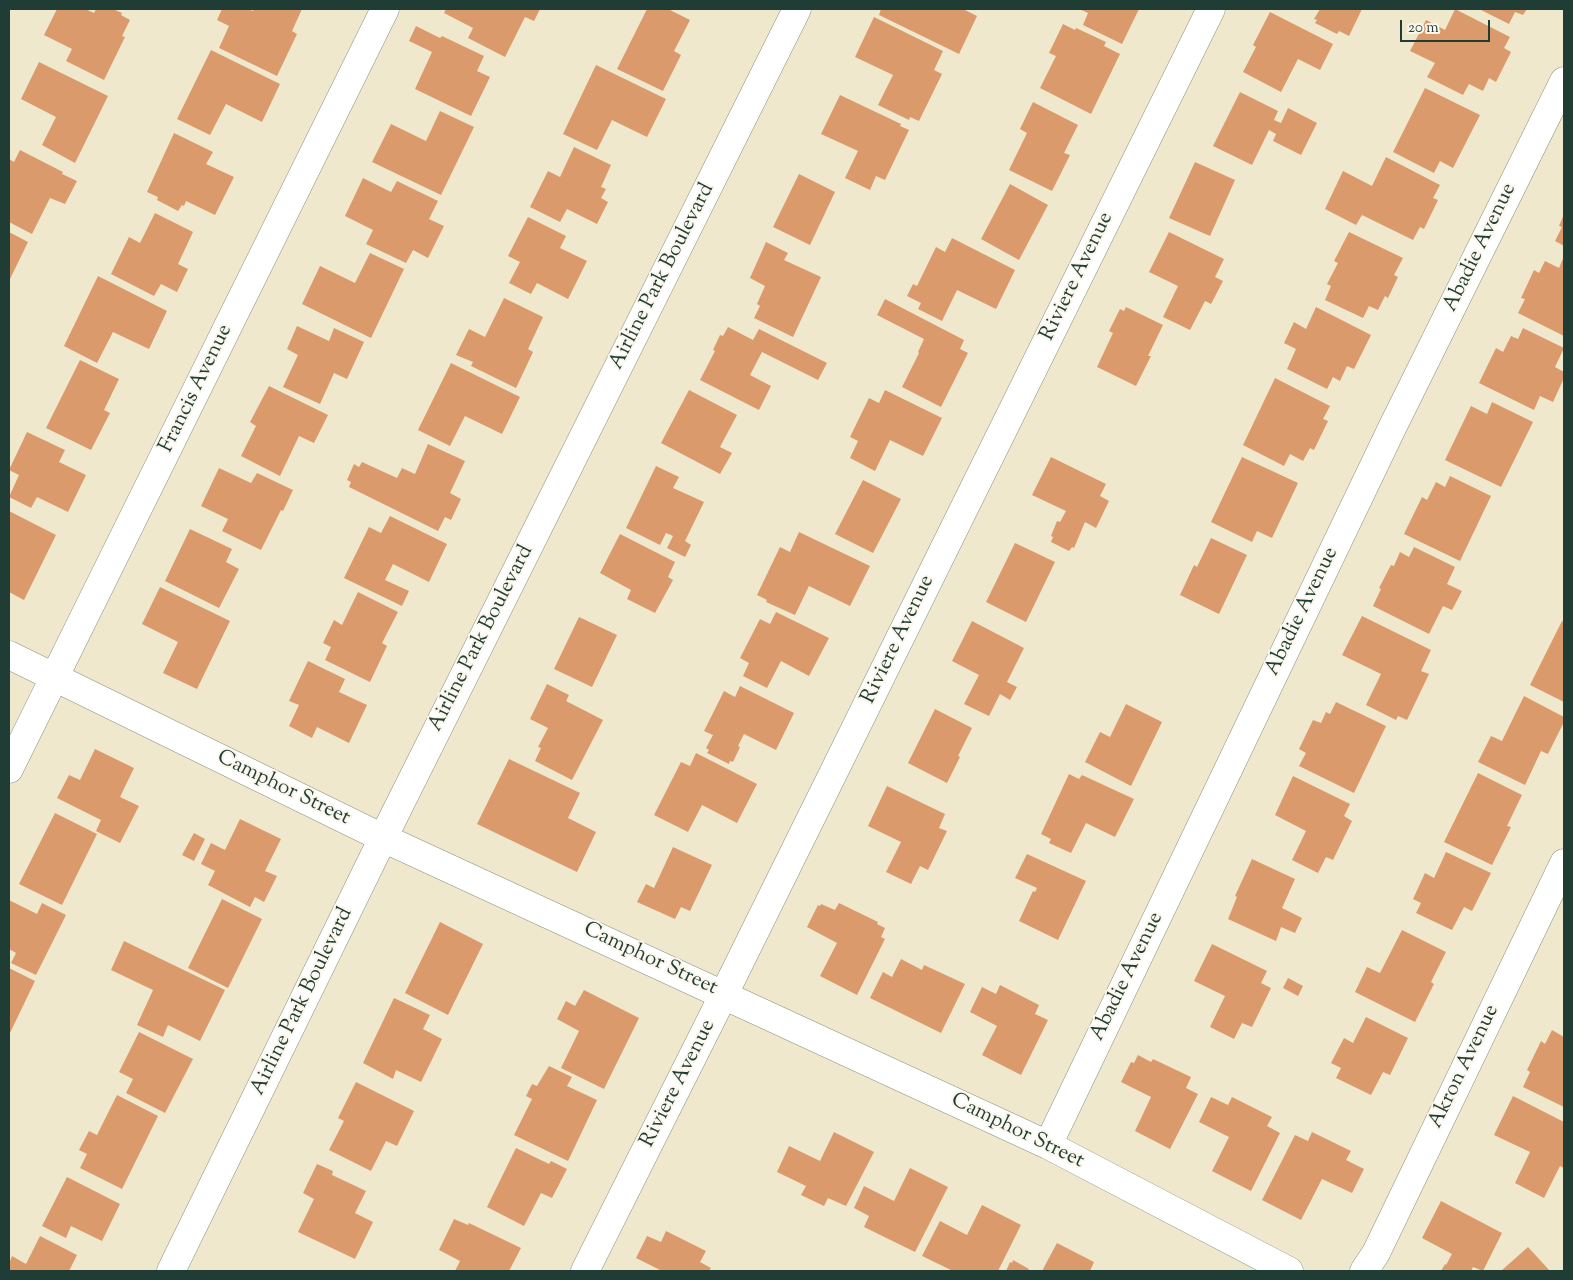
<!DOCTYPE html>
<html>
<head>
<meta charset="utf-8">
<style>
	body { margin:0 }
	#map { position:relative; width:1573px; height:1280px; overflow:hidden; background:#f0e8cd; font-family:"Sorts Mill Goudy",serif }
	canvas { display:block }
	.frame { position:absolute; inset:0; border:10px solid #1f3d34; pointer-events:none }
	.scale { position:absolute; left:1400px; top:20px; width:90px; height:22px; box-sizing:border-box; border:2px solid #1f3d34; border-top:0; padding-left:6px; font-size:15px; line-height:18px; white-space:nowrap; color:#1f3d34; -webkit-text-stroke:4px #fbf7ec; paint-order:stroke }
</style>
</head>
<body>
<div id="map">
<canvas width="1573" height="1280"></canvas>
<div class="frame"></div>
<div class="scale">20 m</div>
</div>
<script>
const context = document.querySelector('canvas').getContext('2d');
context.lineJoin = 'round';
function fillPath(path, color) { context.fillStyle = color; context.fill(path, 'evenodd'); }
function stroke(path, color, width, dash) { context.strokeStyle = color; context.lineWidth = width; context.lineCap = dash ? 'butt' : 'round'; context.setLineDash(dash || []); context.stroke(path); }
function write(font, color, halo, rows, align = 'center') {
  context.font = font + ' "Sorts Mill Goudy",serif'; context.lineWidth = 4; context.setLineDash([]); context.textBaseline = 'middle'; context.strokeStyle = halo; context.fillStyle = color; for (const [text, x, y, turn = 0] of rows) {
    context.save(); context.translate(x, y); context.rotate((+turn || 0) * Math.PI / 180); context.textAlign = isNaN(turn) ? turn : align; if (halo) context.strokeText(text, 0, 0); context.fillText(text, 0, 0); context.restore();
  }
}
fillPath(new Path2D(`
	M57,9H85L94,13L96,9H113L122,13L121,15L130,20L122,36L125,37L104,80L66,61L72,49L44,35Z
	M222,9H248L253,11L254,9H302L292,31L297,34L277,76L219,48L229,26L217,20Z
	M446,9H540L534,21L525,17L505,57L468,38L473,28L444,13Z
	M647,9H668L690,20L674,51L681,55L663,91L617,69Z
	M881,9H963L977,16L959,54L879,15Z
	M1079,9H1139L1122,44L1083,25L1088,13Z
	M1320,9H1362L1349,36L1339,31L1337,34L1315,23L1317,20L1314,19Z
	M1455,9L1510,37L1504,48L1511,52L1496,82L1489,78L1483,91L1469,84L1463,95L1427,77L1435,63L1410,51L1426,20L1445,30Z
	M1479,9H1527L1523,15L1515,12L1509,24Z
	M1270,12L1333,44L1320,70L1298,59L1281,92L1243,72L1256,47L1253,45Z
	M874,17L943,51L934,70L942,74L919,121L910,117L909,120L878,105L893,75L855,57Z
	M1063,24L1075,30L1076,28L1106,42L1104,46L1120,54L1091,114L1040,88L1056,56L1049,53Z
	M416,26L440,38L442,36L484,56L477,71L490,77L471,116L415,89L432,52L409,41Z
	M211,50L280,84L262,122L226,104L210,135L177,119Z
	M39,62L108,96L75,163L42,145L56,117L21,99Z
	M596,65L666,99L647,137L612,120L597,150L563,134Z
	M1425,88L1480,115L1453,168L1440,161L1434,173L1393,152Z
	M1240,92L1278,111L1274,120L1281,123L1288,108L1317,123L1301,155L1273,141L1276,134L1269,130L1252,165L1213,146Z
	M840,95L901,124L900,126L909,130L885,180L876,176L870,190L845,178L858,151L821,134Z
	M1033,102L1078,125L1064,153L1070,155L1052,191L1009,170L1027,133L1020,129Z
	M440,111L474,127L441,195L372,162L391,124L426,141Z
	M174,133L213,152L206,164L234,177L215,215L186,201L184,206L182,205L178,211L157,200L158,197L147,192Z
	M574,147L611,165L601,187L606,189L601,198L608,202L597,224L567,209L560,222L530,207L548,171L560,177Z
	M20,150L63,172L62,174L77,181L65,204L50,198L32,234L9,222V159L14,162Z
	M1386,157L1440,185L1433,198L1438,200L1424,229L1420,227L1413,240L1362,215L1356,225L1325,209L1343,171L1372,186Z
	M1195,162L1235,180L1210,236L1169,218Z
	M799,174L835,192L810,245L773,227Z
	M363,178L391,192L397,181L438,201L429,219L444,226L428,258L413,250L406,263L366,244L373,230L345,216Z
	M1010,184L1048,205L1019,260L981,239Z
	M155,213L193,232L178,264L188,269L177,292L161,284L154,296L111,274L129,237L140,243Z
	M1564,214V246L1555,241L1562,227L1559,226Z
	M528,217L566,236L560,248L587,261L568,299L537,283L531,294L509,283L520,262L508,256Z
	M9,232L28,242L9,281Z
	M1169,232L1224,259L1215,277L1223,281L1211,304L1205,301L1190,330L1163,317L1178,286L1149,272Z
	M1349,232L1403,258L1394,275L1398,277L1388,298L1385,296L1378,310L1369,306L1363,318L1325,300L1331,286L1327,284L1338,263L1334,261Z
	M952,238L1015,270L996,309L957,290L942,321L918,309L921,303L907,296L913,284L917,286L936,247L945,252Z
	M766,242L788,253L784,260L821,277L793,337L754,318L760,306L757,304L765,286L750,278Z
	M370,253L404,269L371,338L302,304L320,266L355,283Z
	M1564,256V336L1518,313L1525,299L1521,298L1534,270L1539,273L1545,261L1559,268Z
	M98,276L167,311L149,349L113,332L97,363L64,346Z
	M504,298L543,317L528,349L533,352L516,388L471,366L473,362L456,355L469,329L485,337Z
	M885,299L964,340L960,349L968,353L941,407L902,387L919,353L918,352L924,339L877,315Z
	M1126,307L1163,325L1148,356H1151L1136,386L1097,367L1113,333L1109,331L1120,309L1124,311Z
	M1316,307L1371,335L1354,369L1347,366L1340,381L1333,377L1327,389L1287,369L1296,349L1284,343L1294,322L1306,329Z
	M297,326L329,341L334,328L364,342L347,379L334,373L320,404L283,387L298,355L287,349Z
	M728,327L753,340L759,329L827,363L818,380L762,352L750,375L771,386L759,410L700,380L715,351L713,350L720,335L723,336Z
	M1523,328L1564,348L1555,367L1564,372V378L1553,402L1540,396L1534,410L1479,383L1496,348L1503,352L1511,336L1518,339Z
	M80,360L119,379L104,410L110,413L91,450L46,428Z
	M451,363L520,397L502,434L465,416L450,446L418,430Z
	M1275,378L1330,406L1323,419L1328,421L1314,450L1310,448L1303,461L1290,454L1284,466L1243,445Z
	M269,386L328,415L314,443L299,436L280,476L241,456L256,426L250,422Z
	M689,390L737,415L720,447L732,453L720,474L661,443Z
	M885,390L942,418L923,456L890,440L875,471L850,458L858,441L850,437L869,398L879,403Z
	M1492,402L1533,422L1501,487L1445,460L1471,406L1487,414Z
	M27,432L65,450L59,462L86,475L68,512L37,497L31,508L9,497L19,475L9,470Z
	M428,444L465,461L450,493L461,499L451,520L445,517L438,531L349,487L351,482L347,480L354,464L359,467L362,462L397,478L402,468L415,474Z
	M1051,457L1106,484L1100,496L1109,501L1096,528L1085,522L1074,548L1072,547L1069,551L1051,542L1053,537L1051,536L1057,521L1060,522L1066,511L1032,495Z
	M1242,457L1298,483L1272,538L1257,531L1252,542L1211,522Z
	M656,466L679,477L673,488L704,502L685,541L691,545L685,557L667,548L673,536L666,533L660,545L626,528Z
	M219,468L251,483L257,473L293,490L283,511L281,510L261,550L222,531L228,519L201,506Z
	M1450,476L1491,496L1460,561L1404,534L1422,497L1427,500L1436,482L1445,487Z
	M863,480L901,499L873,553L835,534Z
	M9,511L56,535L24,600L9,592Z
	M390,516L447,544L429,582L393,564L385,580L409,591L402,606L344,578L369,527L381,533Z
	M190,529L232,549L226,562L239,569L219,608L165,581Z
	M799,532L870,566L850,606L809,586L795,615L766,602L767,600L757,595L780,547L790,552Z
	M620,534L675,562L668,577L673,580L655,613L627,599L631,590L600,573Z
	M1211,538L1247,555L1219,614L1180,595L1194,565L1197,567Z
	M1015,543L1055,562L1026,622L986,602Z
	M1414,547L1455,567L1447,584L1462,591L1452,610L1443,606L1429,634L1373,606L1381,589L1379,588L1391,565L1394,566L1400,552L1409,557Z
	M160,587L230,621L197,689L163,673L178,642L142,624Z
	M358,592L398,612L382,643L387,646L370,682L325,660L331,647L323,643L334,620L342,625Z
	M776,612L829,638L809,676L781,661L767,688L743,676L749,663L740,658L760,619L770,624Z
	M1362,616L1431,650L1421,671L1429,674L1407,720L1398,716L1396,720L1366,705L1381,674L1342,655Z
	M579,617L617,635L592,687L554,669Z
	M972,621L1024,648L1007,682L1017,687L1010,700L1000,694L989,716L964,704L979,675L952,661Z
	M1562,621L1564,622V702L1530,685Z
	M308,661L345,679L339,692L367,705L349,743L317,727L312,738L289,726L299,705L289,701Z
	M547,684L569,695L566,701L603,720L572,780L535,761L541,748L538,747L548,728L530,719Z
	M740,686L794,713L776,750L744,734L738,746L740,747L733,762L730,761L729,764L707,753L709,750L706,748L713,735L704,731L724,691L735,697Z
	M1524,696L1564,717V722L1548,754L1541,751L1525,785L1478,762L1491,736L1502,741Z
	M1336,702L1386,726L1354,793L1299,766L1306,753L1299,749L1313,720L1321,723L1326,712L1330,714Z
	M1126,704L1162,722L1131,786L1085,762L1100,732L1110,737Z
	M935,709L972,728L958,756L960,757L947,783L908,763Z
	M95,749L134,768L120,797L139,806L120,843L96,831L101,820L57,798L69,775L80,780Z
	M696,753L757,784L737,823L702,805L688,832L654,815L681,762L690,766Z
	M509,759L580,793L568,818L596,832L577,872L477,824Z
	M1478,773L1522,795L1507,826L1511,827L1492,865L1444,842Z
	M1069,774L1079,779L1082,775L1134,799L1115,837L1086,823L1071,853L1049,843L1051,839L1041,834Z
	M1293,776L1350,804L1344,816L1352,821L1333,860L1326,857L1318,873L1292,860L1306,831L1275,815Z
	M887,786L945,814L939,828L947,831L928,870L920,866L911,884L886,872L901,842L868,826Z
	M55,813L97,834L62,905L19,884Z
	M240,819L281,839L265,871L277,876L264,902L255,897L250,907L208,885L215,871L201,864L211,843L225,850Z
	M194,833L205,839L194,861L182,855Z
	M673,847L712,865L690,911L681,907L675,919L637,902L646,884L654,888Z
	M1446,852L1491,873L1472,911L1464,907L1452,930L1416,913L1421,903L1413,899L1425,873L1434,878Z
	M1027,854L1086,881L1058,940L1019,921L1033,891L1035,892L1037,888L1015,878Z
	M1252,859L1295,879L1282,908L1302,918L1295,933L1281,927L1276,941L1228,919L1237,897L1235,896Z
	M222,899L262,919L228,988L188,968Z
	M9,900L37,914L42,903L66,915L36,975L11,963L16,953L9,949Z
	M839,903L878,922L877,924L885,928L881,937L885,939L857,995L820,976L837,943L807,927L818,905L820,906L821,904L835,910Z
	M440,922L483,944L448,1015L405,993Z
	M1402,930L1446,952L1431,982L1434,984L1415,1022L1355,992L1367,967L1380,973Z
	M124,941L225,990L200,1041L168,1025L163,1037L137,1025L153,990L111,970Z
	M1212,944L1267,971L1261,983L1271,988L1252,1027L1242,1023L1234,1039L1210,1027L1225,996L1194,981Z
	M901,959L922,970L924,965L965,984L941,1033L870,998L883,972L892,977Z
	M9,968L35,981L9,1035Z
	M1288,978L1303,986L1298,996L1283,988Z
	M1000,985L1039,1005L1035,1014L1048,1020L1021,1075L982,1055L997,1026L970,1012L982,987L996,994Z
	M584,990L639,1018L604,1089L561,1068L579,1031L557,1019L566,1001L575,1006Z
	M394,998L430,1015L423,1029L442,1039L421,1082L396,1070L393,1079L363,1063Z
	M1366,1017L1408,1038L1390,1075L1383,1072L1371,1095L1336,1078L1341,1068L1331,1063L1344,1038L1353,1043Z
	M1552,1030L1564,1037V1107L1523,1087L1530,1072L1527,1070L1541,1041L1545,1044Z
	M139,1032L193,1059L165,1113L126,1093L133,1079L119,1072Z
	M1138,1055L1151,1062L1153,1059L1191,1077L1186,1088L1198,1094L1170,1149L1135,1131L1151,1097L1121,1082L1131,1062L1134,1063Z
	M549,1066L572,1077L567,1086L597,1100L568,1161L514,1135L532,1099L526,1096L532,1084L537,1086Z
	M356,1082L414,1111L397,1146L386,1141L371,1171L329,1150L344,1121L338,1118Z
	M117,1095L158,1116L122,1189L80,1168L87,1154L79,1150L89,1131L97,1135Z
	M1513,1096L1564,1122V1168L1560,1166L1544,1198L1515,1183L1530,1152L1494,1135Z
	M1211,1097L1228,1105L1232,1097L1272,1117L1267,1126L1280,1133L1251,1191L1212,1171L1229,1137L1199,1122Z
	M834,1132L874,1152L846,1206L828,1198L824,1206L801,1195L806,1186L777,1172L789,1146L820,1161Z
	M1312,1132L1351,1151L1346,1160L1364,1169L1352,1193L1322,1179L1301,1220L1262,1200L1295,1135L1308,1141Z
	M516,1148L549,1164L551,1161L567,1169L552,1198L541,1193L524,1226L487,1207Z
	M317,1164L333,1171L332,1175L366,1191L355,1213L373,1222L355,1259L298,1232L314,1199L303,1193Z
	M910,1168L948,1187L915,1252L864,1227L869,1216L854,1208L864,1186L894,1201Z
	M67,1177L120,1204L102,1241L71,1226L66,1238L42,1226Z
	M1441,1201L1502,1233L1483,1271L1473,1267L1471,1271H1441L1445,1264L1446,1265L1452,1254L1422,1238Z
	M982,1205L1021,1225L998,1271H953L922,1256L940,1221L967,1235Z
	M454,1219L468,1225L469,1223L521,1248L509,1271H455L460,1261L439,1250Z
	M666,1231L706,1251L700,1262L711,1268L709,1271H662L636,1258L647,1236L661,1242Z
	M40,1236L77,1255L69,1271H9V1264L12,1256L26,1264Z
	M1057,1243L1094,1262L1090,1271H1042Z
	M1528,1247L1550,1271H1501Z
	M1013,1260L1029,1269L1028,1271H1006L1010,1262L1012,1263Z`), '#db9a6c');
const minor = new Path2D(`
	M9,655L383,838L1048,1145L1289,1271
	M9,769L385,9
	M1048,1145L1393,426L1564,81
	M171,1271L383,838L797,9
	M585,1271L724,994L1211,9
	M1364,1271L1376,1253L1564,863`);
stroke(minor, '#889280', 29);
stroke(minor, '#fff', 28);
write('21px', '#1f3d34', '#fbf7ec', [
	["Abadie Avenue",1481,248,-64],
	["Airline Park Boulevard",663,277,-63],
	["Riviere Avenue",1078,277,-64],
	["Francis Avenue",197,389,-64],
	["Abadie Avenue",1303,612,-64],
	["Airline Park Boulevard",482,639,-63],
	["Riviere Avenue",899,640,-64],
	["Camphor Street",283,789,26],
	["Camphor Street",650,960,25],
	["Abadie Avenue",1128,977,-64],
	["Airline Park Boulevard",303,1002,-64],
	["Akron Avenue",1465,1067,-64],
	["Riviere Avenue",679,1084,-63],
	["Camphor Street",1017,1132,26]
]);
</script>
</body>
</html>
